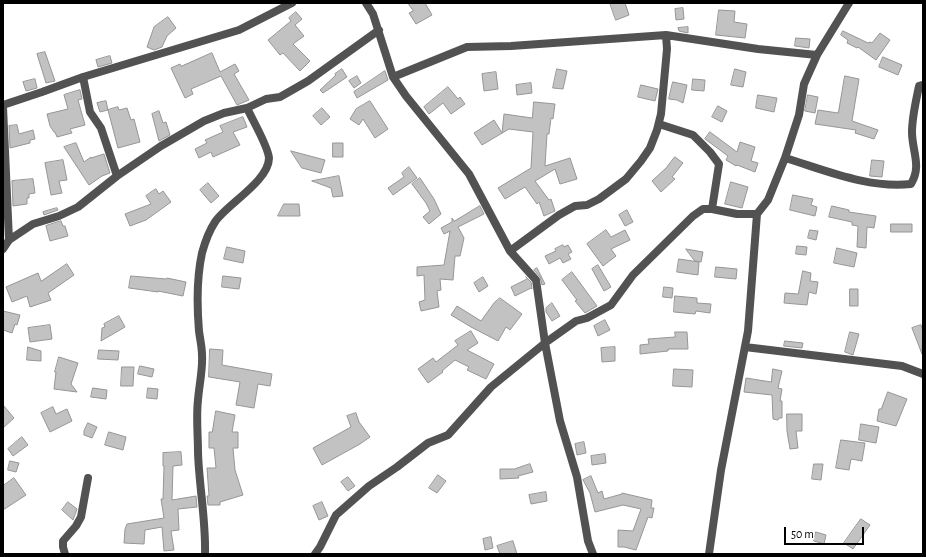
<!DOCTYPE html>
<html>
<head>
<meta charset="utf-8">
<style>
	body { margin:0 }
	#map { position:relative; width:926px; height:557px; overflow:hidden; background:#fff; font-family:"Alegreya Sans",sans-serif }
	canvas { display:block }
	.frame { position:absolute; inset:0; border:4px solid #000; pointer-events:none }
	.scale { position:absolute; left:784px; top:527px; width:80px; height:18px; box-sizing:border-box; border:2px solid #000; border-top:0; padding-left:5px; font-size:12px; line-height:14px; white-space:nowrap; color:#000; -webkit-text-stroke:3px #fff; paint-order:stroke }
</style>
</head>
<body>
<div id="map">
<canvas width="926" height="557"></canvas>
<div class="frame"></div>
<div class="scale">50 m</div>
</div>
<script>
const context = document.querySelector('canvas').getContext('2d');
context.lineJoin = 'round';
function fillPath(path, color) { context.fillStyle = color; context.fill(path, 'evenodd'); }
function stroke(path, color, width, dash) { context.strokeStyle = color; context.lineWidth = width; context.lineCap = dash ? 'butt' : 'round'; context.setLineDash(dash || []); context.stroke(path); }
const building = new Path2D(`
	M408,3H425L432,15L416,24L409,13L413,11Z
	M610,3H625L629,15L616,20Z
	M683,8L684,19L676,20L675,9Z
	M719,10L735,11L734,22L747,24L745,38L716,35Z
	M296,12L302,19L295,25L304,36L293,44L310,61L300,71L283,53L280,55L268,40L291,21L289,18Z
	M168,17L176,28L167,36L162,47L154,50L147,47L154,27Z
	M688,27V33L679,31L678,28Z
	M843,31L868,43L870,42L872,43L880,33L890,40L876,60L858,47L857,48L847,43L848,40L841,35Z
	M796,38L810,39L809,48L795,46Z
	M45,52L55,81L46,83L37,54Z
	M212,53L220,72L235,64L239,71L234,74L249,100L237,105L221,76L191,89L193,94L185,98L171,68L180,64L181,66Z
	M110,56L112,63L98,67L96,60Z
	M883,57L902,65L898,75L879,67Z
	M342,69L347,77L323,93L320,90L336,75L335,74Z
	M557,69L567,71L563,89L553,88Z
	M735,69L746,72L743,87L731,85Z
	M385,71L388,80L357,98L354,92Z
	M496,72L498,89L484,91L482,74Z
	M357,76L361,83L354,88L349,81Z
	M845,76L859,79L852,121L878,130L874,139L855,133L856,130L815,124L818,110L838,113Z
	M35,79L37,88L26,91L23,82Z
	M693,79L705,80L704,91L692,90Z
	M673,82L687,85L683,103L677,100L669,99Z
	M531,83L532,93L517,95L516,85Z
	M641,85L658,89L655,101L638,97Z
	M448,87L458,99L460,97L465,104L451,114L443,103L429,114L424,107Z
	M80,90L82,99L78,100L85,125L70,129L72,133L57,137L55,132H54L50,126L47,114L68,109L64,95Z
	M758,95L777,98L774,112L756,108Z
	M808,95L818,97L815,113L805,111Z
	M106,101L108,110L100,112L97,103Z
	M370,101L388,129L375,138L363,119L359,125L350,119L356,109Z
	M534,102L555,104L553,119L551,118L549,134H547L545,166L570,158L577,179L560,184L555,169L535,181L549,200L551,199L555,211L544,216L539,202L537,204L525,187L505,199L498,188L531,168L533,132L509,129L482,145L474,133L494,120L502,133L504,114L532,118Z
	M718,106L727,111L722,122L712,117Z
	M118,107L119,110L127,108L131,120L134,119L140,142L118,148L108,110Z
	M322,108L330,117L321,125L313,116Z
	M159,111L163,123L166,122L170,135L159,141L152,114Z
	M243,117L247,127L233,132L240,145L213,157L211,152L199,158L195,149L207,143L205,140L223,132L220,126Z
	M17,125L19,134L33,130L35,139L30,140V143L10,148L9,126Z
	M710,132L737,152L740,142L755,147L751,161L758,163L755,172L737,165L736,166L726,160L728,156L705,139Z
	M76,143L84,162L91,157V158L104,154L110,173L102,176L89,185L64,147Z
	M333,143H343V157H333Z
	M291,151L325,160L321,173L302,168Z
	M675,157L683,163L672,177L675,179L661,192L652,181L666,168Z
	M63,160L67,180L59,181L62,193L51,195L45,163Z
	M872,160L884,161L882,177L870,176Z
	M409,167L417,178L393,195L388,188L404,177L402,173Z
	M339,176L343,196L333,197L331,188L312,181Z
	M420,178L434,199L441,214L429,224L423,217L430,211L426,203L412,184Z
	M33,179L35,193L29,194V198H27V204L13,206L12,181Z
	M731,182L748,187L742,208L725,204Z
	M208,183L219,196L211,203L200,190Z
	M156,189L159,194L163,191L171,202L146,220L130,226L125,214L151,204L146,196Z
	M793,195L813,199L811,205L817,207L815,216L790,210Z
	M284,204H299L300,216H278Z
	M480,206L484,214L458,227L464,238L460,256H455L453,280L440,279L441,290L437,291L439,307L421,311L419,302L425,300L424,275L417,276V267L444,265L450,231L444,234L441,228L452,222V218L454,221Z
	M832,206L849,210V212L876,216L874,228L867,227L866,248L857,247L858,226L852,225V222L829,217Z
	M57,208L58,210L44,215L43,212Z
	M627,210L633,222L625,226L619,215Z
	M61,221L63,226H65L68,236L50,241L46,226Z
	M891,224H912V232H891Z
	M606,230L611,237L625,230L630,240L611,249L616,256L603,266L587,244Z
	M810,230L818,231L816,240L808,238Z
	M563,245L564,247L568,245L572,252L568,254L571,259L563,263L560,258L549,264L545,256L556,251L555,249Z
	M797,246L807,247L806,255L796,254Z
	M227,247L245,251L243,263L224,259Z
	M837,248L857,253L854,267L834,263Z
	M686,249L703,252L701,262L695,261Z
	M679,259L699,262L698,275L677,272Z
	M67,264L74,275L48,293L51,300L30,307L27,296L12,302L6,287L38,273L41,281Z
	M598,265L611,287L604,291L592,269Z
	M716,267L737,269L736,279L715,277Z
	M537,268L545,284L542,285L540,277L534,270Z
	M803,271L811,273L810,281L818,282L816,294L809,292L807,305L784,303L785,293L798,294Z
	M572,272L597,306L585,313L575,301L577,300L562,280Z
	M131,276L166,279L167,278L186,282L183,296L158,291V292L129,288Z
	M223,276L241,278L239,289L222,287Z
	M483,277L488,286L479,292L474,283Z
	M526,277L531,282L532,289L531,288L515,296L511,287L527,279Z
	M664,287L673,288L672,298L663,297Z
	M850,289H858V306H850Z
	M675,296L697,298V303L711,304L710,313L696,311L695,314L674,312Z
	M500,298L522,314L510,330L506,327L498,341L471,327L451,315L457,306L481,321L494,303Z
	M552,303L560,316L552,321L546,312V308Z
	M3,311L20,315L17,325L15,324L12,333L3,330Z
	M119,316L125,327L101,341L102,328L105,327L104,324Z
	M605,320L610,330L598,336L594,326Z
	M50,325L52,339L30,342L28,328Z
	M921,325L923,331L922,354L912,328Z
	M471,331L478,343L467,350L494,364L486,379L467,370L469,367L455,360L442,371L443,372L428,383L418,369L433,358L436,362L458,345L455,341Z
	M675,332H687L688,349H668V351L640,354V345L649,344L648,339L675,337Z
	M850,332L859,334L853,355L845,352Z
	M785,341L803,343L802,348L784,346Z
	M28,347L41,351V361L27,360Z
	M615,347V361L602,362L601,348Z
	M210,349L223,350L222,365L272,374L270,386L258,384L254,408L236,405L240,382L209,377Z
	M99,350L119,351L118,360L98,359Z
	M59,357L78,363L71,384L77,392L54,389L56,372H55Z
	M140,366L154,369L152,377L138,374Z
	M122,367H134L133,386H121Z
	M674,369L693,370L692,387L673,386Z
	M773,369L782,371L778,388L782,389L780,401H782V418H779L778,420L773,419L772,395L744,392L746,378L771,382Z
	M93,388L107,390L106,399L91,397Z
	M148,388L158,389L157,399L147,398Z
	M888,392L907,399L896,426L877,421L879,409H881Z
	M3,405L14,418L3,428Z
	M53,407L56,414L67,409L72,421L50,432L41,413Z
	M216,411L235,415L232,432H238V448H233L235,470L243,495L220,502V505H208L207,496H209L207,468H216L214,448H209V432H212Z
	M356,413L359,422L370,437L360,444L322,465L313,448L351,427L347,416Z
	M787,414H802V431H796L798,448L790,449L787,431Z
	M88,423L97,427L92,438L84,435V431Z
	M861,424L879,427L876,443L859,440Z
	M109,432L126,437L123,450L105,445Z
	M22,437L28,445L13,456L8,449Z
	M841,440L865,443L862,461L851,459L849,470L836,468Z
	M584,442L586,453L577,455L575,444Z
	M181,452L182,465L173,466L172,500L196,496L197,507L178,509L179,530L171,531L174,550L164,551L162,527L145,530L144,544L124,543L125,529L127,524L164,518L161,499H163L164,466H163V453Z
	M605,454L606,463L592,465L591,456Z
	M10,461L19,463L16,472L8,470Z
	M530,464L533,472L518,476L519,478L500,479V469H514Z
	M814,464H823L821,480L812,479Z
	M438,475L446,481L437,493L429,488Z
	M591,476L598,493L602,491L604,499L622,494V493L652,500L651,508H654L652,518L648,517L636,550L624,547H618V530L633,531L641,509L623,505L595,512L590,493L583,480Z
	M348,477L355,486L348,491L341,482Z
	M14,478L26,495L3,510V486Z
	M546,492L547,501L531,504L529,495Z
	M68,502L77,509L73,520L62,510Z
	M322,502L328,516L319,520L313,506Z
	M861,519L870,525L853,549L844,543Z
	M816,532L826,535L824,544L814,541Z
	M491,537L493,548L485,550L483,539Z
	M513,541L517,554H500L497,546Z`);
fillPath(building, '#c2c2c2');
stroke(building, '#969696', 1);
stroke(new Path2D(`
	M366,3L373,14L393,77L406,96L469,174L510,251L536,280L545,343L560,421L577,477L588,541L593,554
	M393,77L467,47L511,46L666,35L758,49L817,55
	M3,105L42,92L83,77L239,30L292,3
	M3,107L9,240
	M659,124L693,135L710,152L719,164L712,209
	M785,158C825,170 869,189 911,184C922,166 912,151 912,132C912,117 916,101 919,86L923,85
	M117,176L161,146L204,121L224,113L247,108L266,99L280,97L308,81L379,30
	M3,249L9,240L33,224L59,216L78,207L117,176L101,128L90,112L83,77
	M510,251L559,215L575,206L587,205L599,199L626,179L641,161L650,148L657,130L661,114L667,49L666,35
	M745,347L902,366L923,374
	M65,554L63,547V541L76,526L81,517L88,478
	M205,554C206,520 199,486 198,452C198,435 196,417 198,400C199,386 203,369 202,355C202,347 200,339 199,331C197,307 197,276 202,253C205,242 209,231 215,222C226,205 269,181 269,158C268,146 253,121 247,108
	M315,554L320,547L336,515L369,486L397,467L428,443L448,435L491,387L545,343L576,321L587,318L611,305L633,275L693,216L703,209H712L737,214H757
	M709,554L721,470L748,331L757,214L768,200L785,158L799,115L804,84L817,55L849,3`), '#525252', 8);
</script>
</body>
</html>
